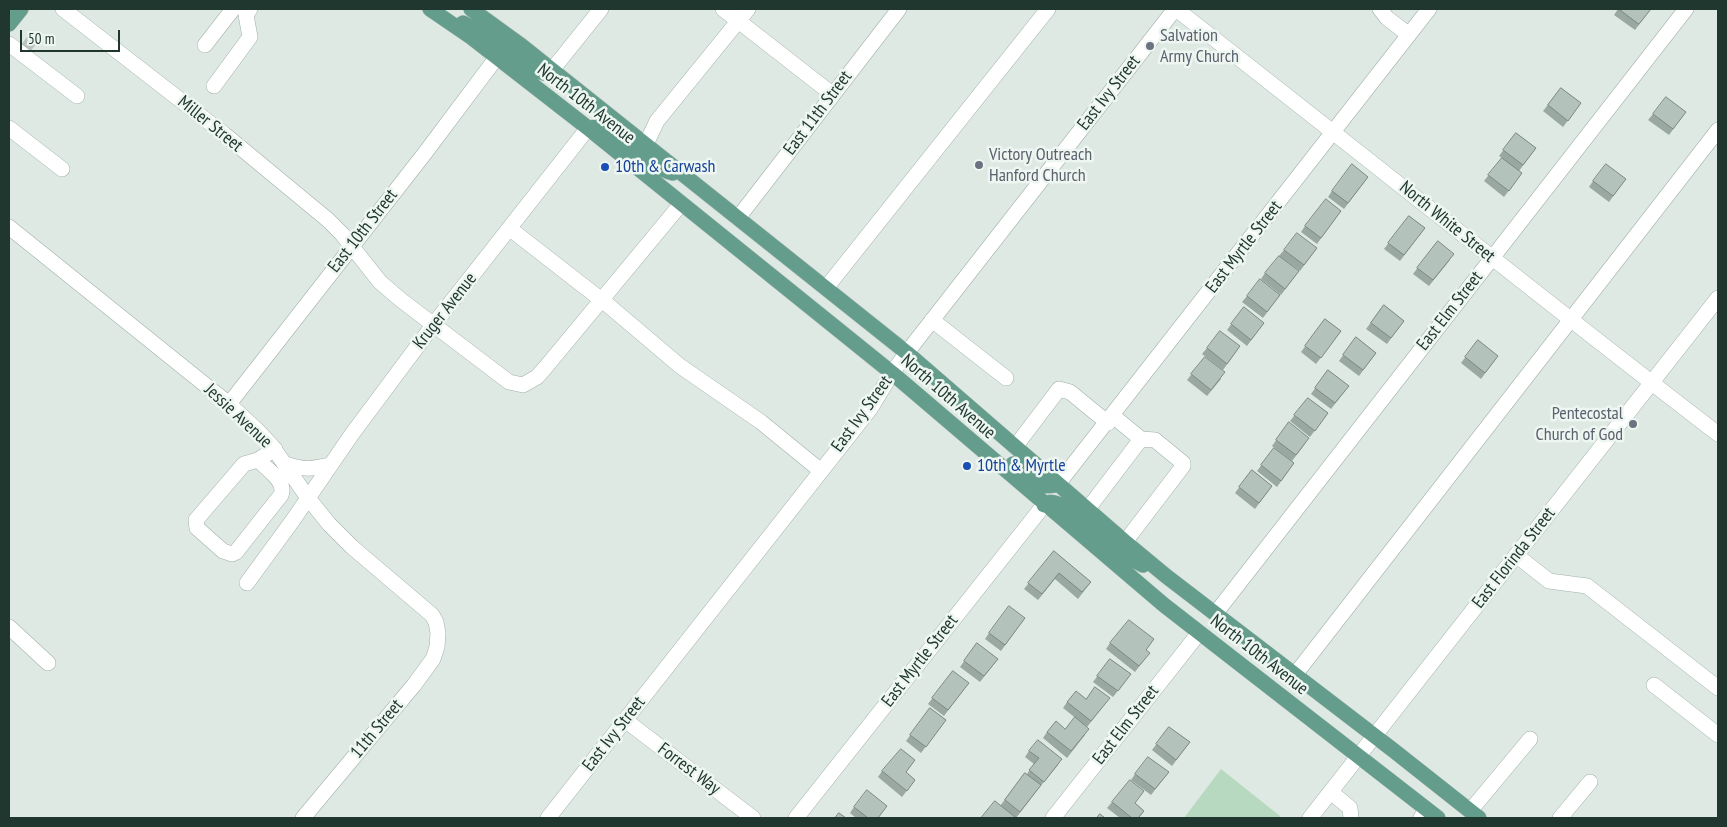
<!DOCTYPE html>
<html>
<head>
<meta charset="utf-8">
<style>
	body { margin:0 }
	#map { position:relative; width:1727px; height:827px; overflow:hidden; background:#dee9e3; font-family:"PT Sans Narrow",sans-serif }
	canvas { display:block }
	.frame { position:absolute; inset:0; border:10px solid #203730; pointer-events:none }
	.scale { position:absolute; left:20px; top:30px; width:100px; height:22px; box-sizing:border-box; border:2px solid #203730; border-top:0; padding-left:6px; font-size:15px; line-height:18px; white-space:nowrap; color:#203730; -webkit-text-stroke:4px #eef6f1; paint-order:stroke }
</style>
</head>
<body>
<div id="map">
<canvas width="1727" height="827"></canvas>
<div class="frame"></div>
<div class="scale">50 m</div>
</div>
<script>
const context = document.querySelector('canvas').getContext('2d');
context.lineJoin = 'round';
function fillPath(path, color) { context.fillStyle = color; context.fill(path, 'evenodd'); }
function stroke(path, color, width, dash) { context.strokeStyle = color; context.lineWidth = width; context.lineCap = dash ? 'butt' : 'round'; context.setLineDash(dash || []); context.stroke(path); }
function write(font, color, halo, rows, align = 'center') {
  context.font = font + ' "PT Sans Narrow",sans-serif'; context.lineWidth = 5; context.setLineDash([]); context.textBaseline = 'middle'; context.strokeStyle = halo; context.fillStyle = color; for (const [text, x, y, turn = 0] of rows) {
    context.save(); context.translate(x, y); context.rotate((+turn || 0) * Math.PI / 180); context.textAlign = isNaN(turn) ? turn : align; if (halo) context.strokeText(text, 0, 0); context.fillText(text, 0, 0); context.restore();
  }
}
fillPath(new Path2D(`
	M1221,769L1280,816L1279,818H1184Z`), '#b7d9bf');
stroke(new Path2D(`
	M24,41L33,48`), '#b8c5bf', 15, [15, 8]);
const minor = new Path2D(`
	M63,9L224,134L328,220L342,234L380,282L401,300L509,382L523,385L537,377L545,368L681,204
	M723,9L832,94
	M1176,9C1357,150 1536,294 1718,434
	M1380,9L1387,18L1409,35
	M9,44L77,96
	M205,45L233,9
	M552,70L601,9
	M214,86L250,37L246,15L250,9
	M9,128L62,169
	M646,144L657,121L748,9
	M738,218L899,9
	M9,227L229,404L257,430L272,446L308,498L329,524L352,547L432,615L436,622L438,633L437,647L433,659L414,685L303,818
	M509,228L608,305L680,366L761,422L821,471
	M826,288L1048,9
	M932,320L1006,378
	M229,404L425,153L497,57
	M1113,416L1141,439L1155,440L1183,463V466L1125,542
	M1015,447L1059,389L1070,392L1108,423
	M258,460C267,469 287,482 281,495L236,552L232,554L223,551L197,528L196,520L244,464L258,460L275,449
	M286,464C304,470 312,469 330,465
	M1058,484L1429,9
	M1087,510L1141,439
	M1516,555L1549,581L1587,586L1718,688
	M247,583L293,520L352,434L434,324L588,128
	M1215,614L1686,9
	M9,627L48,663
	M1294,676L1718,130
	M1654,685L1718,735
	M625,720L753,818
	M1331,792L1350,808L1351,818
	M1470,811L1530,739
	M548,818L870,409L892,373L912,346L1175,9
	M796,818L1044,505
	M1053,818L1199,633
	M1310,818L1718,298
	M1421,818L1426,809
	M1560,818L1590,782`);
const major = new Path2D(`
	M430,9L471,37L588,128L892,373L1164,605L1438,818
	M471,9L522,46L907,353L1125,542L1166,576L1393,750L1479,818
	M463,23L482,32L534,70L544,73L552,70
	M9,24L21,9
	M588,128L599,127L607,129C623,141 655,170 673,173
	M1013,464C1027,476 1039,491 1058,484
	M1044,505C1050,501 1054,502 1061,505L1118,552L1143,565`);
stroke(minor, '#a1b0aa', 16);
stroke(major, '#bcc3c1', 16);
stroke(minor, '#fff', 15);
stroke(major, '#649d8c', 15);
fillPath(new Path2D(`
	M1618,9H1651L1635,30L1614,15Z
	M1561,88L1581,103L1563,127L1543,111Z
	M1686,112L1669,135L1648,120L1653,114Z
	M1516,133L1536,148L1519,171L1522,173L1504,197L1484,181L1502,158L1499,156Z
	M1368,177L1344,209L1328,197L1332,191Z
	M1626,179L1609,202L1589,187L1593,181Z
	M1341,211L1317,244L1301,232L1305,226Z
	M1409,216L1425,228L1400,261L1384,249Z
	M1438,241L1450,260L1429,286L1413,274Z
	M1317,248L1300,271L1279,256L1284,250Z
	M1299,271L1281,295L1261,279L1265,273Z
	M1280,295L1263,318L1242,302L1247,296Z
	M1384,305L1404,321L1387,344L1366,329Z
	M1244,307L1264,323L1247,346L1227,330Z
	M1325,319L1341,331L1316,364L1301,352Z
	M1356,337L1376,353L1359,376L1339,361Z
	M1478,340L1498,356L1481,379L1461,363Z
	M1240,346L1223,370L1202,354L1207,348Z
	M1205,357L1221,379L1207,396L1187,380Z
	M1328,370L1349,386L1331,409L1311,394Z
	M1308,398L1328,413L1310,437L1290,421Z
	M1289,422L1305,444L1292,461L1272,446Z
	M1274,448L1294,463L1277,487L1257,471Z
	M1252,470L1272,486L1255,509L1235,493Z
	M1054,551L1091,582L1078,599L1055,579L1038,600L1024,589Z
	M1025,618L1001,651L985,639L989,633Z
	M977,643L998,659L980,682L960,667Z
	M1110,643L1145,659L1135,672L1106,649Z
	M1110,659L1131,674L1113,697L1093,682Z
	M953,671L964,689L944,716L928,704Z
	M1086,699L1105,704L1087,727L1063,708L1067,702Z
	M930,708L946,720L921,753L906,741Z
	M1169,727L1190,742L1172,766L1152,750Z
	M1065,729L1085,735L1067,758L1043,738L1047,732Z
	M1029,751L1058,765L1039,788L1016,818L1000,806L1025,773L1027,774L1034,764L1025,757Z
	M915,760L906,772L915,780L902,797L878,777L882,771Z
	M1169,772L1151,795L1131,780L1135,774Z
	M1112,802L1135,803L1144,811L1139,818H1120L1107,808Z
	M854,807L878,818H856L850,813Z`), '#9aa8a2');
const building = new Path2D(`
	M1619,9H1651L1639,24Z
	M1561,88L1581,103L1568,121L1548,105Z
	M1666,97L1686,112L1673,129L1653,114Z
	M1516,133L1536,148L1523,165L1503,150Z
	M1502,158L1522,173L1509,191L1488,175Z
	M1352,164L1368,177L1348,203L1332,191Z
	M1606,164L1626,179L1613,196L1593,181Z
	M1326,199L1341,211L1321,238L1305,226Z
	M1409,216L1425,228L1404,255L1388,243Z
	M1297,233L1317,248L1304,265L1284,250Z
	M1438,241L1454,254L1433,280L1417,268Z
	M1279,256L1299,271L1285,289L1265,273Z
	M1260,279L1280,295L1267,312L1247,296Z
	M1384,305L1404,321L1391,338L1371,323Z
	M1244,307L1264,323L1251,340L1231,324Z
	M1325,319L1341,331L1321,358L1305,346Z
	M1220,331L1240,346L1227,364L1207,348Z
	M1356,337L1376,353L1363,370L1343,355Z
	M1478,340L1498,356L1485,373L1465,357Z
	M1205,357L1225,372L1211,390L1191,374Z
	M1328,370L1349,386L1335,403L1315,388Z
	M1308,398L1328,413L1315,431L1294,415Z
	M1289,422L1309,438L1296,455L1276,440Z
	M1274,448L1294,463L1281,481L1261,465Z
	M1252,470L1272,486L1259,503L1239,487Z
	M1054,551L1091,582L1082,592L1059,573L1042,594L1028,583Z
	M1009,606L1025,618L1005,645L989,633Z
	M1129,620L1154,639L1146,650L1150,653L1139,666L1110,643Z
	M977,643L998,659L984,676L964,661Z
	M1110,659L1131,674L1118,691L1097,676Z
	M953,671L969,683L948,710L932,698Z
	M1095,687L1110,698L1091,721L1067,702L1076,691L1086,699Z
	M930,708L946,720L926,747L910,735Z
	M1075,717L1089,729L1071,751L1047,732L1056,721L1065,729Z
	M1169,727L1190,742L1176,760L1156,744Z
	M1038,740L1062,759L1044,782L1029,770L1039,758L1029,751Z
	M901,749L915,760L906,772L915,780L907,791L882,771Z
	M1148,757L1169,772L1155,789L1135,774Z
	M1025,773L1041,785L1020,812L1005,800Z
	M1130,780L1144,791L1135,803L1144,811L1138,818H1132L1112,802Z
	M867,790L887,806L878,818H868L854,807Z
	M995,801L1015,817L1014,818H981Z
	M839,813L846,818H835Z
	M1100,814L1105,818H1097Z`);
fillPath(building, '#b3c3bc');
stroke(building, '#7d8884', 1);
for (const [x, y, r, color] of [
	[1150,46,5,"#6b7280"],
	[979,165,5,"#6b7280"],
	[605,167,5,"#1a4fb4"],
	[1633,424,5,"#6b7280"],
	[967,466,5,"#1a4fb4"]
]) { const dot = new Path2D(); dot.arc(x, y, r, 0, 2 * Math.PI); context.fillStyle = color; context.fill(dot); stroke(dot, '#eef6f1', 2); }
write('18px', '#5b616d', '#eef6f1', [
	["Salvation",1160,36],
	["Army Church",1160,57],
	["Victory Outreach",989,155],
	["Hanford Church",989,176],
	["Pentecostal",1623,414,"right"],
	["Church of God",1623,435,"right"]
], 'left');
write('18px', '#203730', '#eef6f1', [
	["East Ivy Street",1109,93,-52],
	["North 10th Avenue",586,104,38],
	["East 11th Street",818,113,-53],
	["Miller Street",210,124,39],
	["North White Street",1447,222,39],
	["East 10th Street",363,231,-52],
	["East Myrtle Street",1244,247,-52],
	["Kruger Avenue",445,311,-52],
	["East Elm Street",1450,311,-52],
	["North 10th Avenue",948,397,41],
	["East Ivy Street",862,414,-54],
	["Jessie Avenue",238,416,43],
	["East Florinda Street",1514,558,-52],
	["North 10th Avenue",1259,655,38],
	["East Myrtle Street",920,661,-52],
	["East Elm Street",1126,725,-52],
	["11th Street",377,729,-50],
	["East Ivy Street",614,734,-52],
	["Forrest Way",689,769,37]
]);
write('18px', '#164399', '#eef6f1', [
	["10th & Carwash",615,167],
	["10th & Myrtle",977,466]
], 'left');
</script>
</body>
</html>
